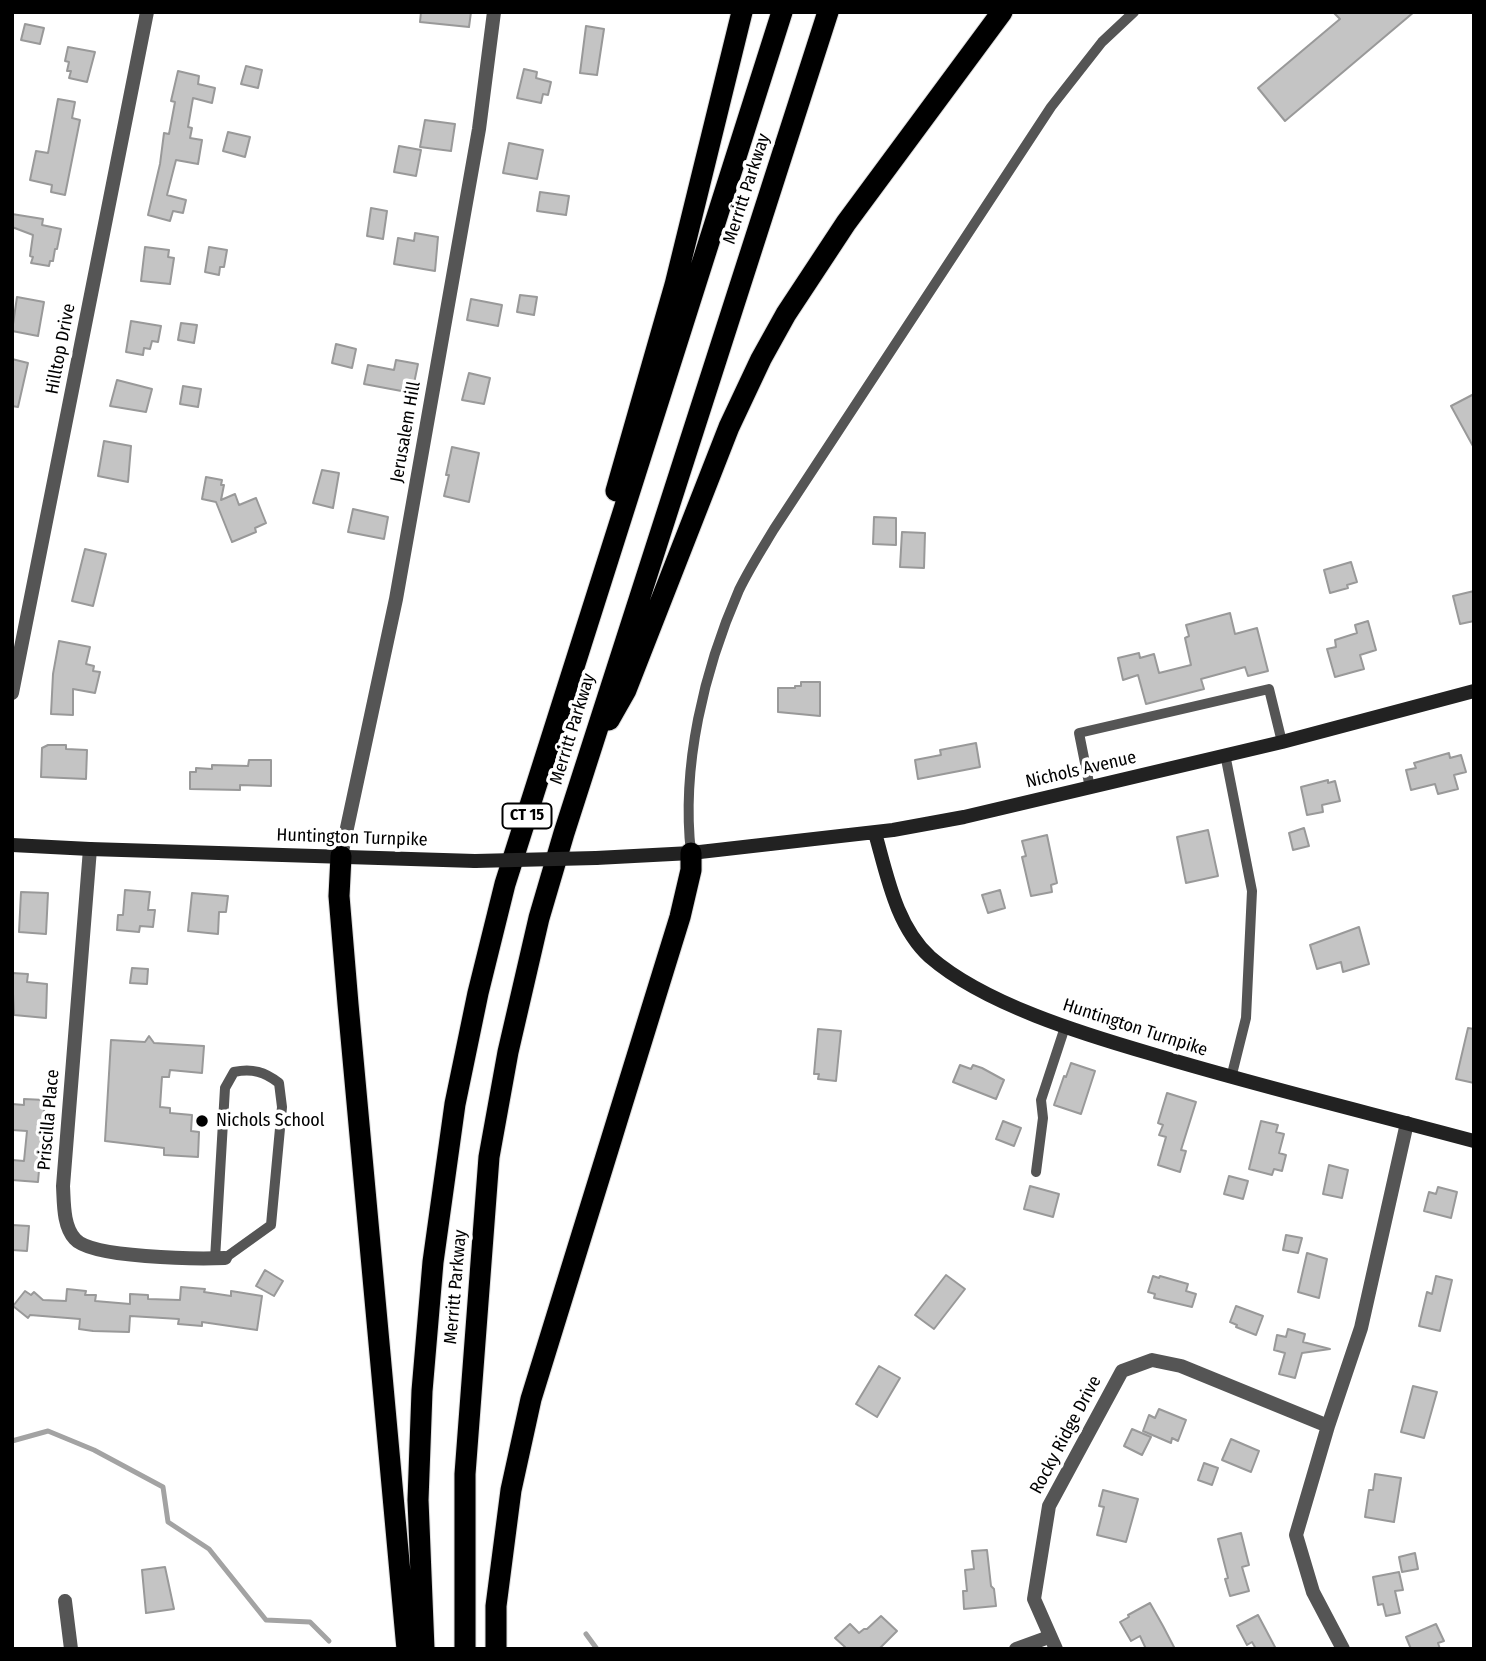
<!DOCTYPE html>
<html>
<head>
<meta charset="utf-8">
<style>
	body { margin:0 }
	#map { position:relative; width:1486px; height:1661px; overflow:hidden; background:#fff; font-family:"Fira Sans Condensed",sans-serif }
	canvas { display:block }
	.frame { position:absolute; inset:0; border:14px solid #000; pointer-events:none }
</style>
</head>
<body>
<div id="map">
<canvas width="1486" height="1661"></canvas>
<div class="frame"></div>
</div>
<script>
const context = document.querySelector('canvas').getContext('2d');
context.lineJoin = 'round';
function stroke(path, color, width, dash) { context.strokeStyle = color; context.lineWidth = width; context.lineCap = dash ? 'butt' : 'round'; context.setLineDash(dash || []); context.stroke(path); }
function fillPath(path, color) { context.fillStyle = color; context.fill(path, 'evenodd'); }
function write(font, color, halo, rows, align = 'center') {
  context.font = font + ' "Fira Sans Condensed",sans-serif'; context.lineWidth = 7; context.setLineDash([]); context.textBaseline = 'middle'; context.strokeStyle = halo; context.fillStyle = color; for (const [text, x, y, turn = 0] of rows) {
    context.save(); context.translate(x, y); context.rotate((+turn || 0) * Math.PI / 180); context.textAlign = isNaN(turn) ? turn : align; if (halo) context.strokeText(text, 0, 0); context.fillText(text, 0, 0); context.restore();
  }
}
stroke(new Path2D(`
	M12,1441L48,1431L94,1450L163,1487L168,1522L209,1549L266,1620L310,1622L329,1641
	M586,1634L597,1649`), '#a3a3a3', 5);
const building = new Path2D(`
	M421,12H471L469,27L420,22Z
	M1333,12H1414L1285,121L1258,88L1340,19Z
	M25,24L44,28L40,44L21,40Z
	M586,26L604,29L597,75L580,73Z
	M68,47L95,52L87,82L69,78L71,71H67L69,62L65,61Z
	M246,66L262,70L258,88L241,84Z
	M524,69L537,72L536,78L551,82L548,95L543,94L541,103L517,98Z
	M178,71L199,76L198,84L215,88L212,103L193,98L188,127L192,128L190,138L202,140L198,164L176,160L167,195L186,200L183,213L173,211L170,221L148,215L160,164L164,133L169,134L175,102L171,101Z
	M58,99L75,102L72,118L80,120L65,195L51,192L52,185L30,180L36,151L48,153Z
	M425,120L455,124L451,151L420,147Z
	M228,132L250,137L245,157L223,151Z
	M509,143L543,150L537,179L503,173Z
	M399,146L421,150L416,176L394,172Z
	M540,192L569,196L566,215L537,211Z
	M371,208L387,211L383,239L367,236Z
	M12,214L43,219L42,225L61,229L57,249H55L53,261H50L49,266L31,263L33,257L30,256L33,235L12,227Z
	M415,233L438,237L435,271L394,264L398,238L414,241Z
	M145,247L169,250L168,257L174,258L170,284L141,281Z
	M209,247L227,250L224,267H220L219,275L205,272Z
	M520,295L537,297L534,315L517,312Z
	M17,297L44,302L38,336L12,331Z
	M471,299L502,305L498,326L467,320Z
	M131,321L161,326L158,342L152,341L150,349L144,348L143,355L126,352Z
	M181,323L197,325L194,343L178,340Z
	M336,344L356,349L352,368L332,363Z
	M12,359L28,363L18,407L12,406Z
	M396,360L418,364L412,393L364,384L368,365L394,370Z
	M469,373L490,378L484,404L462,400Z
	M117,380L152,389L146,412L110,406Z
	M183,386L201,389L198,407L180,404Z
	M1474,394V448L1451,406Z
	M104,441L131,446L128,482L98,476Z
	M452,447L479,453L469,502L444,496L449,475H446Z
	M322,470L339,473L333,508L313,503Z
	M206,477L222,480L221,485H224L221,500L235,494L239,505L256,498L266,523L255,528L256,532L232,542L216,502L202,499Z
	M353,509L388,517L384,539L348,532Z
	M874,517L896,518V545L873,544Z
	M902,532L925,533L924,568L900,567Z
	M85,549L106,554L93,606L72,601Z
	M1351,562L1357,582L1347,585L1348,588L1330,593L1324,570Z
	M1474,591V621L1460,624L1453,596Z
	M1230,613L1235,634L1257,628L1268,671L1248,676L1245,667L1201,679L1204,689L1146,704L1138,675L1123,680L1118,658L1139,653L1140,658L1154,654L1159,673L1191,665L1185,638L1189,636L1186,625Z
	M1368,621L1376,650L1360,655L1364,669L1335,677L1327,649L1336,647L1335,640L1357,633L1355,625Z
	M59,641L90,647L86,664L94,666L93,671L100,672L95,693L73,689V715L51,714L53,674Z
	M801,682H820V716L778,712V688H795V686H801Z
	M976,743L980,767L918,779L915,760L941,755L940,750Z
	M48,745H66V749L87,750L86,779L41,777L42,748Z
	M1449,753L1450,758L1461,755L1466,772L1454,775L1458,789L1438,794L1435,784L1411,790L1406,770L1416,768L1414,763Z
	M249,760H271V786L240,785V790L190,789V772H196V768L212,769V765L248,766Z
	M1328,780V783L1335,781L1340,801L1322,805L1323,812L1307,815L1301,787Z
	M1304,828L1309,846L1293,850L1289,833Z
	M1208,830L1218,876L1186,883L1177,837Z
	M1047,835L1057,883L1051,885L1052,892L1031,896L1022,857L1026,856L1022,841Z
	M125,890L150,892L148,910H155L153,927L140,926L139,932L117,930L118,915H123Z
	M1000,890L1005,908L988,913L982,895Z
	M21,892L48,893L46,934L19,932Z
	M192,893L228,896L226,912H219L218,934L188,931Z
	M1359,927L1369,964L1343,972L1341,962L1317,969L1310,945Z
	M132,968L148,969L147,984L130,983Z
	M12,973L28,974L27,982L47,984L46,1018L14,1015Z
	M1468,1028L1474,1029V1083L1456,1079Z
	M818,1029L841,1031L836,1081L818,1079L819,1074H814Z
	M149,1036L154,1043L204,1046L202,1073L170,1070L169,1077H162L160,1107L170,1108V1113L192,1115L191,1131L199,1132L198,1157L164,1155V1148L105,1141L111,1040L145,1042Z
	M1071,1063L1095,1071L1081,1114L1054,1105L1064,1076L1066,1077Z
	M960,1065L971,1069L973,1065L982,1068L1004,1080L996,1099L953,1082Z
	M1167,1093L1196,1102L1181,1150L1186,1151L1180,1172L1158,1165L1166,1137L1159,1135L1163,1125L1158,1123Z
	M24,1099L45,1100L38,1182L12,1180V1160L24,1161L27,1131L12,1130V1104L24,1105Z
	M1003,1121L1021,1128L1014,1146L996,1139Z
	M1261,1121L1278,1125L1276,1132L1284,1134L1279,1153L1286,1155L1282,1171L1274,1169L1272,1175L1249,1169Z
	M1329,1165L1348,1170L1342,1198L1323,1194Z
	M1229,1176L1248,1181L1243,1199L1224,1194Z
	M1030,1186L1059,1194L1053,1217L1024,1209Z
	M1438,1187L1457,1192L1451,1218L1424,1211L1429,1192L1436,1194Z
	M12,1225L29,1226L27,1251L12,1250Z
	M1286,1235L1302,1238L1298,1253L1283,1250Z
	M1307,1253L1327,1259L1319,1298L1298,1292Z
	M265,1270L283,1281L274,1296L256,1286Z
	M946,1275L965,1289L934,1329L915,1315Z
	M1153,1276L1159,1278L1160,1276L1188,1284L1186,1291L1196,1294L1192,1307L1154,1298L1155,1294L1148,1292Z
	M1436,1276L1452,1280L1440,1331L1419,1326L1427,1292L1432,1294Z
	M181,1287L205,1289L204,1292L231,1296V1291L262,1296L257,1330L202,1322V1326L178,1324L179,1319L130,1316L129,1332L93,1331L79,1329L80,1319L30,1315L28,1318L13,1306L25,1291L31,1295L34,1292L43,1300L66,1301L67,1289L86,1291L85,1295H96L95,1301L130,1304V1294L148,1295V1299L180,1300Z
	M1236,1306L1263,1316L1256,1335L1236,1327L1237,1325L1230,1322Z
	M1288,1329L1305,1334L1303,1342L1330,1349L1302,1353L1295,1378L1279,1374L1285,1353L1274,1350L1277,1335L1286,1337Z
	M879,1366L900,1378L877,1417L856,1404Z
	M1413,1386L1437,1392L1424,1438L1401,1432Z
	M1159,1409L1186,1420L1178,1441L1172,1438L1171,1443L1143,1431L1149,1415L1155,1418Z
	M1132,1429L1151,1437L1142,1455L1124,1446Z
	M1231,1439L1259,1451L1251,1472L1222,1460Z
	M1204,1463L1218,1468L1212,1485L1198,1480Z
	M1375,1474L1401,1478L1394,1522L1365,1517L1369,1490H1373Z
	M1103,1490L1138,1499L1126,1542L1097,1535L1104,1507L1099,1506Z
	M1241,1533L1249,1565L1242,1567L1249,1591L1230,1596L1225,1579L1228,1578L1218,1539Z
	M987,1550L991,1586L994,1589L996,1606L964,1609L963,1591H967L965,1570L974,1569L972,1551Z
	M1415,1553L1418,1569L1402,1572L1399,1557Z
	M165,1567L174,1609L146,1613L142,1570Z
	M1399,1572L1403,1590L1395,1591L1400,1613L1386,1616L1383,1604L1378,1605L1373,1577Z
	M1150,1603L1163,1626L1175,1649H1146L1140,1636L1131,1641L1120,1622L1129,1617L1128,1615Z
	M1258,1615L1276,1649H1256L1252,1642L1247,1645L1237,1626Z
	M881,1616L897,1631L879,1649H843L845,1647L835,1638L850,1624L859,1633L864,1629H867Z
	M1436,1624L1444,1641L1438,1643L1440,1649H1411L1406,1637Z`);
fillPath(building, '#c4c4c4');
stroke(building, '#999', 2);
const highway = new Path2D(`
	M616,491L675,285L742,12
	M609,720L626,690L729,427L761,359L786,314L846,223L1002,12
	M341,856L339,896L348,1004L407,1649
	M424,1649L418,1500L422,1391L433,1262L455,1104L478,993L505,884L782,12
	M465,1649V1474L489,1157L508,1052L539,918L564,833L828,12
	M496,1649V1606L511,1490L531,1399L680,917L691,870V853`);
stroke(highway, '#dbdbdb', 23);
stroke(new Path2D(`
	M1225,754L1252,891L1246,1018L1231,1078
	M1090,788L1079,733L1269,689L1282,742
	M691,853C681,766 704,670 739,590C749,569 762,549 774,529L1051,107L1102,42L1134,12
	M1036,1172L1043,1118L1041,1100L1065,1027
	M215,1259L225,1088L234,1072C252,1068 265,1072 279,1083L282,1107L271,1225L225,1258`), '#555', 10);
stroke(new Path2D(`
	M12,693L147,12
	M90,849L63,1186C64,1203 63,1226 75,1239C91,1258 197,1259 225,1258
	M341,856L396,599L479,129L494,12
	M65,1601L71,1649
	M1016,1649L1049,1637
	M1056,1649L1034,1599L1049,1506L1122,1371L1152,1360L1181,1366L1328,1426
	M1343,1649L1313,1592L1296,1535L1328,1426L1361,1328L1407,1123`), '#555', 14);
stroke(new Path2D(`
	M875,833C887,875 896,926 930,957C984,1004 1083,1034 1152,1054C1258,1086 1366,1112 1474,1141
	M12,845L90,849L475,861
	M596,858L691,853L893,830L964,817L1282,742L1474,691`), '#222', 14);
stroke(highway, '#000', 21);
stroke(new Path2D(`
	M475,861L596,858`), '#222', 14);
for (const [x, y, r, color] of [
	[202,1121,7,"#000"]
]) { const dot = new Path2D(); dot.arc(x, y, r, 0, 2 * Math.PI); context.fillStyle = color; context.fill(dot); stroke(dot, '#fff', 2.5); }
for (const [x, y, w] of [
	[527,816,49]
]) { const box = new Path2D(); box.roundRect(x - w / 2, y - 12.5, w, 25, 5); context.fillStyle = '#fff'; context.fill(box); stroke(box, '#000', 2); }
write('bold 16px', '#000', null, [
	["CT 15",527,816]
]);
write('18px', '#000', '#fff', [
	["Merritt Parkway",747,189,-72],
	["Hilltop Drive",61,349,-79],
	["Jerusalem Hill",406,432,-80],
	["Merritt Parkway",573,729,-73],
	["Nichols Avenue",1081,770,-13],
	["Huntington Turnpike",352,838,2],
	["Huntington Turnpike",1135,1028,18],
	["Priscilla Place",49,1120,-85],
	["Merritt Parkway",456,1287,-85],
	["Rocky Ridge Drive",1066,1435,-62]
]);
write('18px', '#000', '#fff', [
	["Nichols School",216,1121]
], 'left');
</script>
</body>
</html>
